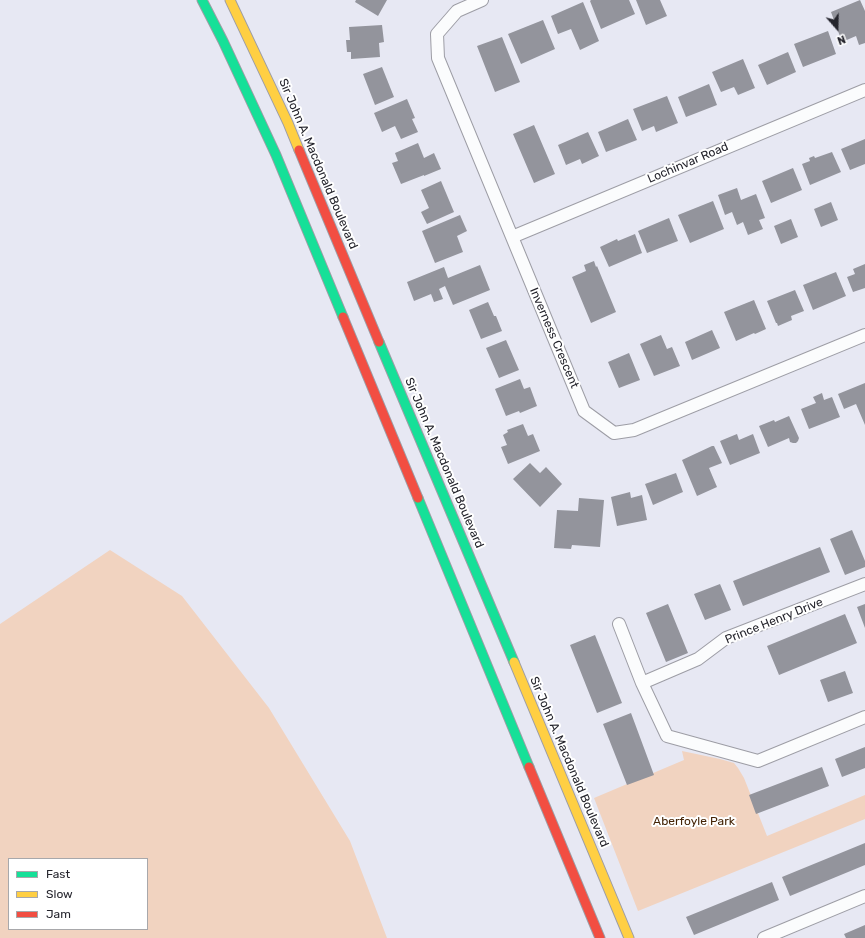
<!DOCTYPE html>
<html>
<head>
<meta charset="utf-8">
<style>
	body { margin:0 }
	#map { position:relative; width:865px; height:938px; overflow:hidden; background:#e7e8f3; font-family:Rubik,sans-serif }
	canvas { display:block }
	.legend { position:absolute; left:8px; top:858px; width:140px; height:72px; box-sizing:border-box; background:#fff; border:1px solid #a8a8ab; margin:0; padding:5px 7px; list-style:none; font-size:12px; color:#25252d }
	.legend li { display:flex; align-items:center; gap:8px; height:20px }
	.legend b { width:20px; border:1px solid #a8a8ab }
	.north { position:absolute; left:817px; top:8px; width:40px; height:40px; -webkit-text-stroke:3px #fff; paint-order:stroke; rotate:160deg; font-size:11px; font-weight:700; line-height:16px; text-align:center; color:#25252d }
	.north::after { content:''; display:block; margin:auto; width:14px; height:18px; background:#25252d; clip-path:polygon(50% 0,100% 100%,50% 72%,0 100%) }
</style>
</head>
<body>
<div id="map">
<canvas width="865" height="938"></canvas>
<ul class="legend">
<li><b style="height:5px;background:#16e098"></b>Fast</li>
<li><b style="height:5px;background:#ffcf43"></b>Slow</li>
<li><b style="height:5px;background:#f24e42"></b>Jam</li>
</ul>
<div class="north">N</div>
</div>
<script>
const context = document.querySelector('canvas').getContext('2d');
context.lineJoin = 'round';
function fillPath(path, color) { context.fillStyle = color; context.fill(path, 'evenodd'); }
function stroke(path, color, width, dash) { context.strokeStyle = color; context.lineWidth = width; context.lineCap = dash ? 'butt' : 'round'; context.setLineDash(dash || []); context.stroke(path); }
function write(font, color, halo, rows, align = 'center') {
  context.font = font + ' Rubik,sans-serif'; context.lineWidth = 4; context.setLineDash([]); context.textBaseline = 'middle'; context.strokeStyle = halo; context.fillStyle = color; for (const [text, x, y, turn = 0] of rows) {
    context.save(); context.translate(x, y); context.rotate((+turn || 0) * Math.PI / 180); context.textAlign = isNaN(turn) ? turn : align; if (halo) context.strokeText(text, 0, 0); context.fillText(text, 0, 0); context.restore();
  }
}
fillPath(new Path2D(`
	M110,550L182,596L269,708L350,841L387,938H0V624ZM9,859H147V929H9Z
	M682,751L720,759L734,763L738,768L744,778L767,836L865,795V819L638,911L594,798L684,760Z`), '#f1d3c0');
fillPath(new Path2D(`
	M356,0H387L378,16L355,2Z
	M591,0H629L635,14L601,29L590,1Z
	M636,0H660L667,16L646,25Z
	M860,0L865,11V43L859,45L856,36L842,42L831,12Z
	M583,2L599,41L580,50L571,29L558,34L551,16Z
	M543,20L555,49L521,64L508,34Z
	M382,25L384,42L379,43L380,57L351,59V52H347L346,40H350L349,27Z
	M828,31L836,54L803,67L794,44Z
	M502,37L520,82L495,92L477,46Z
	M788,52L796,72L767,85L758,65Z
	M743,59L755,88L738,95L734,87L721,92L712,72Z
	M382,67L394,97L375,105L363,74Z
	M709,84L717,105L686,117L678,97Z
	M667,96L678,123L656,132L654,126L642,131L633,109Z
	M407,99L415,118L412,119L418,132L401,139L395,126L382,132L374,113Z
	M628,119L637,140L606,152L598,132Z
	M534,125L555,174L534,183L513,134Z
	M588,132L599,156L582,164L580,159L566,165L558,145Z
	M865,139V164L850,170L841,149Z
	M418,143L424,158L434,153L441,169L424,176V175L401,184L392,163L398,161L395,153Z
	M832,152L841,172L810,185L802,164L810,161L809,158L814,156L815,158Z
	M793,168L802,190L771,203L762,181Z
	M441,181L454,212L427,224L421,212L429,208L421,190Z
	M737,188L741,200L756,194L765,218L759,220L763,229L748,235L743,222L737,225L732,212L725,215L718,195Z
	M713,201L724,229L690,243L678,215Z
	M831,202L838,220L821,227L814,209Z
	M460,215L467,231L457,236L463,252L435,263L422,231Z
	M669,218L678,241L647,253L638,231Z
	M791,219L798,237L781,244L774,226Z
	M635,234L642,253L609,267L600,247L617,239L618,241Z
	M594,261L596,267L597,266L616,312L591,323L572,277L586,271L584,265Z
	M865,264V288L853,292L847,277L855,274L853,269Z
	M480,265L490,290L453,305L445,286L439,289L443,299L434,302L431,294L414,301L407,282L444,267L448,278Z
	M836,272L846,296L813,310L803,285Z
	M795,290L804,311L791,316L792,320L778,326L777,323H776L767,301Z
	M754,300L766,329L755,334L754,333L736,341L724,312Z
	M488,302L494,316H496L502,331L481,339L469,310Z
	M712,330L720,348L692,360L685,342Z
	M661,335L667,349L672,347L680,366L654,376L640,344Z
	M506,340L519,370L499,378L486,348Z
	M629,353L640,380L619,388L608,362Z
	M520,379L524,389L530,387L537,406L520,413L519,411L506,416L495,389Z
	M865,383V425L856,404L844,409L838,394Z
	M822,393L824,400L832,397L840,417L809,429L801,409L816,403L813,397Z
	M789,416L799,438L798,441L796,443H793L790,442L789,438L768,447L759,426L774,420L775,422Z
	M523,424L528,436L533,434L540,451L508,464L501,447L507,445L503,435L508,432L507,430Z
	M737,434L739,440L753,434L760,453L730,465L720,441Z
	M712,446H714L722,463L709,468L717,487L697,496L682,460Z
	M530,463L540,473L546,467L562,484L540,507L513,479Z
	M676,473L683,492L653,505L645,484Z
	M630,492L631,498L642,495L647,520L617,526L611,497Z
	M579,498L604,500L600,547L572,545L571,549L554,548L557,510L578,511Z
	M852,530L865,561V567L845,575L830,539Z
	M820,547L830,572L743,606L733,581Z
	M720,584L731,610L705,620L694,594Z
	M668,604L688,653L666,662L646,613Z
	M865,604V628L857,607Z
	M845,614L857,643L779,675L767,646Z
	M595,635L622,703L597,713L570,645Z
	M845,671L853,693L828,702L820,680Z
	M631,713L654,775L627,785L603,724Z
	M865,747V768L842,777L835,759Z
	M822,767L829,786L756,814L749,795Z
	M865,843V865L790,896L782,877Z
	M772,882L779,900L694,935L686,917Z
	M865,925V938H846L844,934Z`), '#93949c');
const street = new Path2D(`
	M482,0L457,11L437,34L438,58L584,411L614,433L634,430L865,335
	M512,237L865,90
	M619,624L642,683L667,736L758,761L865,717
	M642,683L698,659L726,638L865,584
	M764,938L865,896`);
const fast = new Path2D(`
	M202,0L223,41L276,155L343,317
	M379,342L514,662
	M418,498L529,767`);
const slow = new Path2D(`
	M230,0L288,123L299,150
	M514,662L629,938`);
const jam = new Path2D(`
	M299,150L379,342
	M343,317L418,498
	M529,767L600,938`);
stroke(street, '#9d9da5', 14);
stroke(fast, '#9d9da5', 11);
stroke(slow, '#9d9da5', 11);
stroke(jam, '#9d9da5', 11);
stroke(street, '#fbfcfd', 12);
stroke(fast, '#16e098', 9);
stroke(slow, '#ffcf43', 9);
stroke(jam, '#f24e42', 9);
write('12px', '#25252d', '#fff', [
	["Lochinvar Road",688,163,-23],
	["Sir John A. Macdonald Boulevard",318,164,67],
	["Inverness Crescent",554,338,67],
	["Sir John A. Macdonald Boulevard",444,463,67],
	["Prince Henry Drive",774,621,-22],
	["Sir John A. Macdonald Boulevard",569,762,67]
]);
write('12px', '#442305', '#fff', [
	["Aberfoyle Park",694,822]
]);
</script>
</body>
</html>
